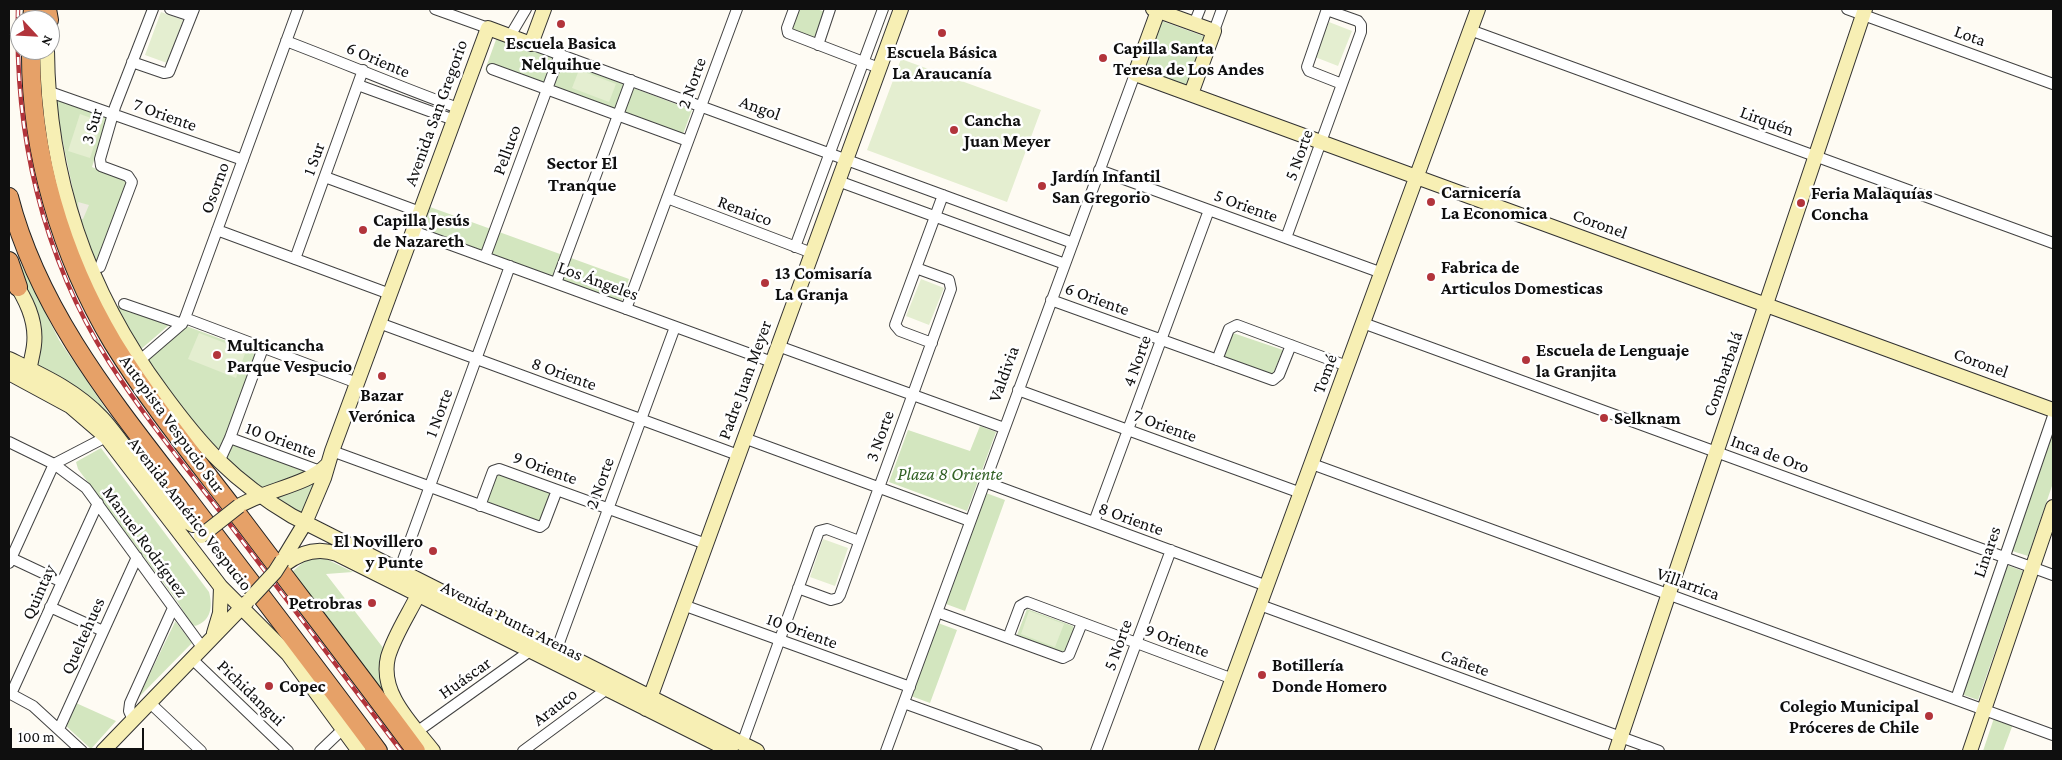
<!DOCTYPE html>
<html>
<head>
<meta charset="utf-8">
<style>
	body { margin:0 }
	#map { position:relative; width:2062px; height:760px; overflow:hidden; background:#fefbf3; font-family:"Crimson Pro",serif }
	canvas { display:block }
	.frame { position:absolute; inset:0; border:10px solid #0f0f0f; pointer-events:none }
	.north { position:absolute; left:10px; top:10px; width:50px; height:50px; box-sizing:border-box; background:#fff; border:1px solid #9f9f9f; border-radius:50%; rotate:115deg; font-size:14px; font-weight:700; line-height:20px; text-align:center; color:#0f0f0f }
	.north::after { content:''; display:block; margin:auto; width:18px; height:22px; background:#b2343b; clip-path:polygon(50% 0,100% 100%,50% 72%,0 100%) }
	.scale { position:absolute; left:10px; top:728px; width:134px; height:22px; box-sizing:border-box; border:2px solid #0f0f0f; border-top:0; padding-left:6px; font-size:15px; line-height:18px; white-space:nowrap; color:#0f0f0f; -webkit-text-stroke:4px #fff; paint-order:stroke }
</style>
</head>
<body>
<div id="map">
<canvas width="2062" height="760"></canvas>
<div class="frame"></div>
<div class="north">N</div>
<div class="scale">100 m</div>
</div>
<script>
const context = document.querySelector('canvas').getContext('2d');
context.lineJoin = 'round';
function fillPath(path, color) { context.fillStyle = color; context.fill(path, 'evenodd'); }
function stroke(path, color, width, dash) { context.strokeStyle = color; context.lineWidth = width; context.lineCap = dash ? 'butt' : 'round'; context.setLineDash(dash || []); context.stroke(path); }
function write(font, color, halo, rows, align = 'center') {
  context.font = font + ' "Crimson Pro",serif'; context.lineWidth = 5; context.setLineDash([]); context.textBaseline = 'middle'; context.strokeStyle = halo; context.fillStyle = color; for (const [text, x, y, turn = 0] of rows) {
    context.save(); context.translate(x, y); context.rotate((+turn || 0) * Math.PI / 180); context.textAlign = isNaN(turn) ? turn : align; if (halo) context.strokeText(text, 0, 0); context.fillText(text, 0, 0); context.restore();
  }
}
fillPath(new Path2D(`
	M798,9H816L826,12L816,40L790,31Z
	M1159,20L1206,37L1187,91L1140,74Z
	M497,37L692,110L680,142L485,70Z
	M54,99L105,116L107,120L92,167L127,182L98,262H95L76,205Z
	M430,207L629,279L621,302L422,229Z
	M17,256L59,340L116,424L35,366L28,300Z
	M113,304L169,325L140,350Z
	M186,326L254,351L257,355L220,452L194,427L148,360Z
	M1233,333L1283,350L1272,376L1224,358Z
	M980,426L996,432L967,511L889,482L908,430L970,451Z
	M2053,431V483L2028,556L2009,550Z
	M230,442L309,470L263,490L222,459Z
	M101,448L209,592C213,607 211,621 195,626L191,624L177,601L78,469L76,462Z
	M499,471L552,492L539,523L486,502Z
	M322,476L302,515L270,496Z
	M986,493L1005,500L965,611L946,604Z
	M322,557L353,572L326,574L384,649C376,665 381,679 385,696L292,572L307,559Z
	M2004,564L2023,571L1978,700L1961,694Z
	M1027,609L1073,626L1074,629L1065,651L1062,653L1017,635Z
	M175,621L192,643L138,698L175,622Z
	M938,623L957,630L930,703L911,696Z
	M76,703L116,721L91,749L65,725Z
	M1994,718L2013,724L2003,751H1983Z`), '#d3e6bf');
fillPath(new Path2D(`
	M161,12L183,20L167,63L145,55Z
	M1329,22L1352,31L1338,66L1315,57Z
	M901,59L1041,110L1007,202L867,150Z
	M579,70L616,84L609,102L572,88Z
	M80,114L102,122L90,158L68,151Z
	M921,279L944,288L929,325L906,316Z
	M199,333L246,351L236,378L188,359Z
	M823,539L848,548L835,586L810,577Z
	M1029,611L1064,624L1055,647L1021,634Z`), '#e4eed0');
fillPath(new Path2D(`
	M78,202L89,205L83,219H80Z`), '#eeebe1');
const street = new Path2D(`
	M170,9L191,16
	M435,9L488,28
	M794,9L787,28L788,33L879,68
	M1327,9L1307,67L1309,71L1342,84
	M1847,9L2053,84
	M1194,24L1200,9
	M1470,30L2053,243
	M1214,31L1222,9
	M510,36L526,9
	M286,41C344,63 400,87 458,108
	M531,44L1073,243
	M818,45L830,9
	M132,62L164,73L169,72L194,9
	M492,69L688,141
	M358,85L454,120
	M47,91L243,160
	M1099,170L1382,273
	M325,177L420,212
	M838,181L1065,264
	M667,198L812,253
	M217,230L390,294
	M413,231L772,362
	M1286,238L1361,32V25L1358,21L1327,10
	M795,247L883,9
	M485,257L560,54
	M295,259L363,70
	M100,267L132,182L128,176L101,166L100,159L115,107L153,9
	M556,283L631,80
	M1051,300L1273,380L1279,375L1291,345
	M124,304L182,324
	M626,309L737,9
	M185,318L357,383
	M379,323L738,455
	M1363,323L2053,575
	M932,343L900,331L895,325L943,195
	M778,346L1004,428
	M1217,360L1229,329L1237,325L1347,366
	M139,361L182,324L185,318L298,9
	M1018,390L1301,493
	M230,438L320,471
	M744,438L970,521
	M9,442L54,464L86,488L202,647
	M332,451L540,527L544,524L557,490
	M219,462L230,438L263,348
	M1312,464L2053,735
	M985,482L1267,586
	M480,506L493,471L499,469L706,544
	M1094,522L1209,210
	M11,558L62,582
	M9,563L54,464L106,437
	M399,571L510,266
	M798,588L831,600L838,598L840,595L951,289L949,280L916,268
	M683,605L910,687
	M1260,605L1659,751
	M50,607L103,631
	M937,612L1063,658L1069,655L1082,623
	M1008,638L1020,606L1027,602L1233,679
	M556,651L675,327
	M191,658L288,751
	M9,693L33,706L82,751
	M11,694L98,503
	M1956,699L2053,416
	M149,702L201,751
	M904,703L1037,751
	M133,720L129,711L130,703L173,608
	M59,729L137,557
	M418,731L530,651
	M742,744L819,531L827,529L859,541
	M320,751L343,729
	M523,751L607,689
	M886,751L1135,74
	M1096,751L1171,550`);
const secondary = new Path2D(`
	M1153,9L1214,31L1191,94
	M1158,11L1135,74L2053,410
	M47,50C48,176 87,291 162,392C202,447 233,481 292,516L757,751
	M12,278C25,298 37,320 34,345C33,355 29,366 29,376
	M9,359C42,375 76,390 102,418C126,443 166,513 193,525
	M9,373L70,406L106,437L221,587L288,654L359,751
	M239,506C263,491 310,484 327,465
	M282,561L305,523L324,478L332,451L488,28L531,44L544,9
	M285,564C301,552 318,547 337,554L731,751
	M419,586L418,595C408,615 394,636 388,657C379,694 413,725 433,751
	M214,633L220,613L221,587
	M646,709L901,9
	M103,751L246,603
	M1206,751L1478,9
	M1616,751L1865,9
	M1970,751L2053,507`);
const highway = new Path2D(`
	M47,9L49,20
	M32,20L33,9
	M31,50C30,151 61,256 113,343C149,402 194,457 236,512C296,592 357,671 416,751
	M9,197C39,314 117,407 189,501C252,584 316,667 378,751
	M9,261L18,287`);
stroke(street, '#424242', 12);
stroke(secondary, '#313131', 16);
stroke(highway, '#202020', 20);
stroke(street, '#fff', 10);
stroke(secondary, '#f7efb4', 14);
stroke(highway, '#e6a168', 18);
const rail = new Path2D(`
	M18,9C14,133 42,256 109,362C143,415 183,464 222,514C281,593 342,672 401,751`);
stroke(rail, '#b2343b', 4.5);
stroke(rail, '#fff', 2.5, [8]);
const secondaryBridge = new Path2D(`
	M201,536L239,506
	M250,599L275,572L282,561`);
stroke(secondaryBridge, '#313131', 16, []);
stroke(secondaryBridge, '#f7efb4', 14);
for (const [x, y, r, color] of [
	[561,24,5,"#b2343b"],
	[942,33,5,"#b2343b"],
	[1103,58,5,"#b2343b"],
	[954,130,5,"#b2343b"],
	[1042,186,5,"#b2343b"],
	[1431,202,5,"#b2343b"],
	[1801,203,5,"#b2343b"],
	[363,230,5,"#b2343b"],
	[1431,277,5,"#b2343b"],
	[765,283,5,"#b2343b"],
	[217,355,5,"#b2343b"],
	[1526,360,5,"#b2343b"],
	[382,376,5,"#b2343b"],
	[1604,418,5,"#b2343b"],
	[433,551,5,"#b2343b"],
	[372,603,5,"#b2343b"],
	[1262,675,5,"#b2343b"],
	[269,686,5,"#b2343b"],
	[1929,716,5,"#b2343b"]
]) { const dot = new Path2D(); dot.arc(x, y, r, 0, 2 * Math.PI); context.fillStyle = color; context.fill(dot); stroke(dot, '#fff', 2); }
write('18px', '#0f0f0f', '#fff', [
	["Lota",1970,36,20],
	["6 Oriente",378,60,23],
	["2 Norte",692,83,-70],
	["Angol",760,108,20],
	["Avenida San Gregorio",436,113,-70],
	["7 Oriente",165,115,20],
	["Lirquén",1767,121,20],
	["3 Sur",92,126,-73],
	["Pelluco",507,150,-70],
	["5 Norte",1299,155,-70],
	["1 Sur",314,159,-70],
	["Osorno",215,188,-70],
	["5 Oriente",1246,206,20],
	["Renaico",745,211,21],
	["Coronel",1600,224,20],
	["Los Ángeles",598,281,20],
	["6 Oriente",1097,299,20],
	["4 Norte",1137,361,-70],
	["Coronel",1981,363,20],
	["8 Oriente",564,374,20],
	["Valdivia",1004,374,-70],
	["Tomé",1325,374,-70],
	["Combarbalá",1723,374,-71],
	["Padre Juan Meyer",745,380,-70],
	["1 Norte",439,413,-70],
	["Autopista Vespucio Sur",172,424,54],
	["7 Oriente",1165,426,20],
	["3 Norte",880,436,-70],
	["10 Oriente",281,440,20],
	["Inca de Oro",1770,454,20],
	["9 Oriente",545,468,20],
	["2 Norte",600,483,-70],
	["Avenida Américo Vespucio",190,514,52],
	["8 Oriente",1131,519,20],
	["Manuel Rodríguez",145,542,54],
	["Linares",1987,552,-71],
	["Villarrica",1688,584,20],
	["Quintay",39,592,-66],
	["Avenida Punta Arenas",512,621,27],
	["10 Oriente",802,631,20],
	["Queltehues",83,636,-66],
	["9 Oriente",1177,641,20],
	["5 Norte",1118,645,-70],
	["Cañete",1465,663,20],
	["Huáscar",465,678,-35],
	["Pichidangui",251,693,44],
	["Arauco",555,707,-37]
]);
write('bold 18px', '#0f0f0f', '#fff', [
	["Escuela Basica",561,43,"center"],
	["Nelquihue",561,64,"center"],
	["Capilla Santa",1113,48],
	["Teresa de Los Andes",1113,69],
	["Escuela Básica",942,52,"center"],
	["La Araucanía",942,73,"center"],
	["Cancha",964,120],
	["Juan Meyer",964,141],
	["Jardín Infantil",1052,176],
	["San Gregorio",1052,197],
	["Carnicería",1441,192],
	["La Economica",1441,213],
	["Feria Malaquías",1811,193],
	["Concha",1811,214],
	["Capilla Jesús",373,220],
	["de Nazareth",373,241],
	["Fabrica de",1441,267],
	["Articulos Domesticas",1441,288],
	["13 Comisaría",775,273],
	["La Granja",775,294],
	["Multicancha",227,345],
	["Parque Vespucio",227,366],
	["Escuela de Lenguaje",1536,350],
	["la Granjita",1536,371],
	["Bazar",382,395,"center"],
	["Verónica",382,416,"center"],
	["Selknam",1614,418],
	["El Novillero",423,541,"right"],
	["y Punte",423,562,"right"],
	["Petrobras",362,603,"right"],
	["Botillería",1272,665],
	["Donde Homero",1272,686],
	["Copec",279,686],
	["Colegio Municipal",1919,706,"right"],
	["Próceres de Chile",1919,727,"right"]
], 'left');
write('italic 18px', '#326125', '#fff', [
	["Plaza 8 Oriente",950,474]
]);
write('bold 19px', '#0f0f0f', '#fff', [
	["Sector El",582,163],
	["Tranque",582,185]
]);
</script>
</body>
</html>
